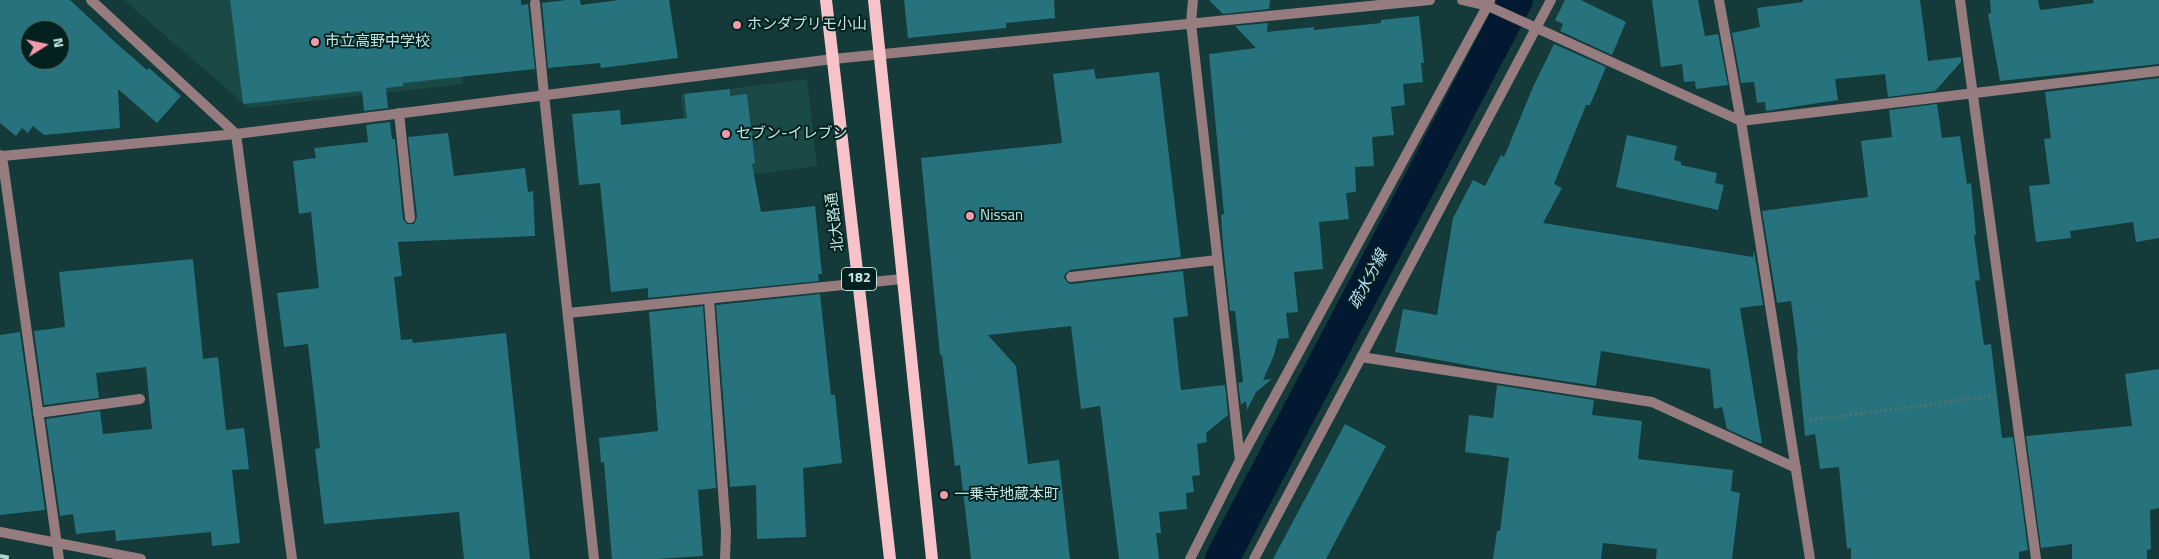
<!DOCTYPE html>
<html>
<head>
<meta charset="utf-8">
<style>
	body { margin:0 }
	#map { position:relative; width:2159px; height:559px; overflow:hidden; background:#143b39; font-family:"Titillium Web",sans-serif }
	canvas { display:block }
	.north { position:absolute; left:20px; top:20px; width:50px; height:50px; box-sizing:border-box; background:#02211f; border:1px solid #4f706d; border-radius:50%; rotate:80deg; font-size:14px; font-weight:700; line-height:20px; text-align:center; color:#c3e6e3 }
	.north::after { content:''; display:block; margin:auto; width:18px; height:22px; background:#f39aa8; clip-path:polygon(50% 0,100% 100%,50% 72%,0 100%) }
</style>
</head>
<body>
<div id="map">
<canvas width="2159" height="559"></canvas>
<div class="north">N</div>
</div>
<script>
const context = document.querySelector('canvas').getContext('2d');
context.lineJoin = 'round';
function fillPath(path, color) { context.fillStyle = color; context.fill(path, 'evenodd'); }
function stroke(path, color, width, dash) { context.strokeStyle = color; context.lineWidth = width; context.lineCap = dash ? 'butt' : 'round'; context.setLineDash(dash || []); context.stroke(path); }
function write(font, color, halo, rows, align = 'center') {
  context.font = font + ' "Titillium Web","Noto Sans JP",sans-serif'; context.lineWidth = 4; context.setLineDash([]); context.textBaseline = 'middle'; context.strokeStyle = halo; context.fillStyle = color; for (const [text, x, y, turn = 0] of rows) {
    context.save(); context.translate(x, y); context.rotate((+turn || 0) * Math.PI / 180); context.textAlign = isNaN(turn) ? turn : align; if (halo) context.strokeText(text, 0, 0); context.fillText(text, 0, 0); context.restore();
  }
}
fillPath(new Path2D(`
	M124,0H454L463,84L249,108Z
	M807,79L817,166L691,182L681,95Z`), '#1a4946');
stroke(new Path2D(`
	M1222,559L1516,0`), '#021931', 34);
fillPath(new Path2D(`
	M0,0H70L116,43L147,70L149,68L181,96L157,123L118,89L120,128L44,135L33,126L28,133L22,128L16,136L0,123ZM30,30H60V60H30Z
	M230,0H521V5L528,4L535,69L403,83V86L386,88L388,108L364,111L362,91L243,104Z
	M566,0H580L581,5L619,0H669L678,58L601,68L600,63L548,68L542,3Z
	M904,0H1054L1055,18L1006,23V28L908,38Z
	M1209,0H1270L1269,9L1223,14Z
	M1565,0H1581L1626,22L1612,55L1560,31L1563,24L1555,20Z
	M1652,0H1698L1705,36L1718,34L1728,85L1696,89L1695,81L1684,82L1682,64L1661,67Z
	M1803,0H1920L1928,61L1961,57V62L1935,91L1888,97L1885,74L1835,79L1838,100L1766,111L1765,102L1757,103L1754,82L1741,83L1732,33L1760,27L1757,8L1803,2Z
	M1990,0H2038L2040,10L2094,3L2093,0H2159V64L2000,81L1988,14L1991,13Z
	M1419,16L1424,63H1421L1423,82L1403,84L1405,105L1391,107L1394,135L1372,137L1374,166L1355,167L1356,192L1346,193L1349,219L1319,222L1323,269L1294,272L1298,312L1286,313L1289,338L1278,339L1274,355L1263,380L1272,379L1256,392L1247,410L1246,401L1241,405L1238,383L1243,382L1235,311H1230L1223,244L1221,215L1224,214L1209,54L1256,48L1235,26L1268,23L1267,32L1314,27V30L1381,23V20Z
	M1554,44L1606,67L1590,105H1586L1554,184L1562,188L1543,223L1753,257L1754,250L1763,305L1740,308L1762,443H1758L1727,429L1722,407L1714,409L1710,369L1601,351L1596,386L1499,371L1395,352L1403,309L1437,315L1453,218L1473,180L1485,186L1501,155L1504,157L1533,87Z
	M1094,69L1096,79L1159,72L1181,257L1070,270L1065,274L1064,278L1068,283L1072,284L1183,271L1188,316L1173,318L1181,390L1225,385L1228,415L1206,433L1207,442L1197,444L1200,475L1192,476L1194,492L1186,493L1187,509L1159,512L1161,533H1156L1159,559H1119L1100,406L1081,409L1071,326L988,335L1016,366L1028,464L1059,460L1070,559H971L960,465L955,466L942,355H940L921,158L1062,143L1053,74Z
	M2159,78V238L2136,242L2133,222L2070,231L2071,238L2036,242L2029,186L2050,184L2044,139L2051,138L2045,92Z
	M730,89V96L747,94L755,163L752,164L761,212L815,206L822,274H818L819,281L648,298V288L611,292L600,183L579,185L572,114L620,110L621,125L687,118L684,94Z
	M1937,104L1942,138L1960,136L1967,184L1971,183L1976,235H1974L1980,280L1975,281L1984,345L1991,344L2002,438L2013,437L2028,550L2019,552V559H1851V548L1847,549L1839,467L1820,469L1815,434L1805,436L1797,353H1798L1791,301L1777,303L1762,211L1868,197L1861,141L1892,137L1889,110Z
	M390,122L392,139H395L403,219L407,224H414L417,217L408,137L448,133L454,176L525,168L528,192L533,191L535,236L398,242L402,276L394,277L401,340L412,339L413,343L506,333L530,559H464L459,512L324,524L315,449L320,448L308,344L284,347L277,293L319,288L311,212L299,214L293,161L316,158L314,148L368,142L366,125Z
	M1627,135L1677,146L1674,160L1681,162V165L1717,173L1715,183L1724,185L1718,210L1616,187Z
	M193,259L203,359L218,357L226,430L244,428L249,469L232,470L240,543L212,546L211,532L116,541L115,530L76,534L73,514L60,516L46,419L100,411L103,434L152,429L146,367L96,373L99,398L44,405L34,331L65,327L59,272Z
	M820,294L831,395H835L842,463L803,468L806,537L757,539L756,485L730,487L716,305Z
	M703,306L716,488L698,490L703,556L657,559H612L604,462L601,463L599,438L658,431L649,312Z
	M20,332L45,510L0,515V335Z
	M2159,369V508L2150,510L2151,549L2147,550V559H2072V544L2041,548L2026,436L2132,426L2125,374Z
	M1497,385L1594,400L1592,415L1642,421L1638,459L1733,470L1731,491L1740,493L1732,559H1656L1657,549L1603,543L1601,559H1493L1497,531H1500L1509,458L1465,452L1469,415L1493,418Z
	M1345,424L1386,446L1326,559H1273Z`), '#26727d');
stroke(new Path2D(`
	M1810,420L1993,396`), '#4d7370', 3, [2.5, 2.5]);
stroke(new Path2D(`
	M535,3L544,95
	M399,113L410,218
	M1071,277L1217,260
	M709,299L726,532L725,559
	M38,413L140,399`), '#967b7f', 10);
stroke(new Path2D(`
	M91,0L236,134L292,559
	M1193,0L1191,23L1240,460
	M1462,0L1488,6L1741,121L2159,71
	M1719,0L1741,121L1810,559
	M1960,0L2036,559
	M544,95L594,559
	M0,155L2,156L236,134L833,59L1430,0
	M2,156L59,559
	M568,313L902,279
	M1361,357L1652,402L1796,468
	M0,532L141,559
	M1190,559L1240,460L1490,1
	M1254,559L1551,0`), '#967b7f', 10);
stroke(new Path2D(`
	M826,0L890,559
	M874,0L932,559`), '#f8c2c9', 12);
stroke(new Path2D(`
	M0,556L16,559`), '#aed2cf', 4, [9, 9]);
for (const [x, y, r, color] of [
	[737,25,5,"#f39aa8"],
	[315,42,5,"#f39aa8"],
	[726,134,5,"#f39aa8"],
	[970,216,5,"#f39aa8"],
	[944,495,5,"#f39aa8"]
]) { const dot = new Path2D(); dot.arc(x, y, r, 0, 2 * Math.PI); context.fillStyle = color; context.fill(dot); stroke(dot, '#02211f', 2); }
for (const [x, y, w] of [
	[859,279,35]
]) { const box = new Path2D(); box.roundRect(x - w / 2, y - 11.5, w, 23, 4); context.fillStyle = '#02211f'; context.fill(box); stroke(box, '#c3e6e3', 1); }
write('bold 14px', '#c3e6e3', null, [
	["182",859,279]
]);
write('15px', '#c3e6e3', '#02211f', [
	["ホンダプリモ小山",747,25],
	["市立高野中学校",325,42],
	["セブン-イレブン",736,134],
	["Nissan",980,216],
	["一乗寺地蔵本町",954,495]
], 'left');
write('15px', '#c3e6e3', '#02211f', [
	["北大路通",836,222,-97]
]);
write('italic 16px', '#c2ddf9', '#02211f', [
	["疏水分線",1369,280,-62]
]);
</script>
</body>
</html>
